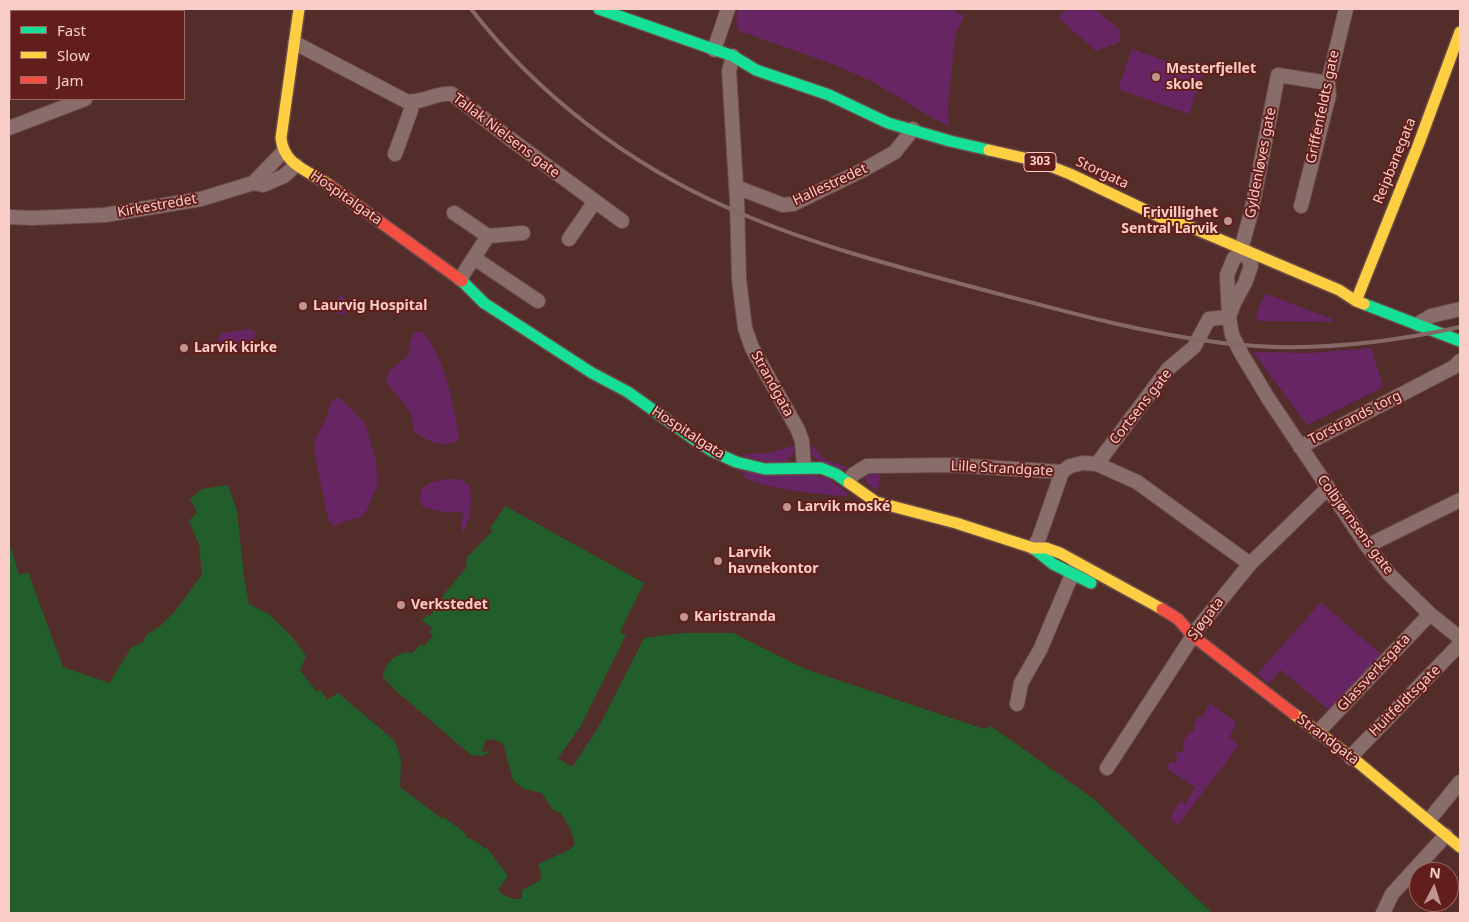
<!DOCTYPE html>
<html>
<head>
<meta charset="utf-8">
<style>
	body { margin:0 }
	#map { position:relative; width:1469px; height:922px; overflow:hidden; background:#522d2a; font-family:"Noto Sans",sans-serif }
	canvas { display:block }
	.frame { position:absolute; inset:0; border:10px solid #f8cdc8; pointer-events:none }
	.legend { position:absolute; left:10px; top:10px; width:175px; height:90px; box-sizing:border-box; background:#621e1a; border:1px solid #9e6460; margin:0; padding:6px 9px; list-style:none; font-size:15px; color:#f8cdc8 }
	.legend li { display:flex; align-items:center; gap:10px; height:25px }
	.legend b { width:25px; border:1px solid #9e6460 }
	.north { position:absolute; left:1409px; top:862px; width:50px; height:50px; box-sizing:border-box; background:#621e1a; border:1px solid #9e6460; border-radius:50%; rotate:5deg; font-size:14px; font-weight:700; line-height:20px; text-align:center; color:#f8cdc8 }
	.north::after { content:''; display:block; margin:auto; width:18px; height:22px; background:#be9591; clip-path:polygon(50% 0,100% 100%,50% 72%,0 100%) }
</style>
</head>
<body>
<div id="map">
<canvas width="1469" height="922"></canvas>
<div class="frame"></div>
<ul class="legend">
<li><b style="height:6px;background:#16e098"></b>Fast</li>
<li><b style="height:6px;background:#ffcf43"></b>Slow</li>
<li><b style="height:6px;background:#f24e42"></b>Jam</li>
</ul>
<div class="north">N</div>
</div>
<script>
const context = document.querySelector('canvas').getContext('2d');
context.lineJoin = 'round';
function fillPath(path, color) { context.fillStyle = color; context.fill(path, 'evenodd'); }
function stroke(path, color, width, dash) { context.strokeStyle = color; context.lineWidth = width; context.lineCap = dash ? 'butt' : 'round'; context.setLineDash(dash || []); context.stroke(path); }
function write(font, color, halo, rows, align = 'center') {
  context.font = font + ' "Noto Sans",sans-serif'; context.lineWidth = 4; context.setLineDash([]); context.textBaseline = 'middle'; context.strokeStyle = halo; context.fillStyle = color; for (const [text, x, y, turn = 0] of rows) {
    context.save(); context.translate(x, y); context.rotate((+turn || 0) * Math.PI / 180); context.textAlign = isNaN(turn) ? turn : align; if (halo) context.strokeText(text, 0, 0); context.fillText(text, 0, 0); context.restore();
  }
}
fillPath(new Path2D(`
	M28,9H81L80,11H27Z
	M739,9H951L964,16L955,37L948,106L949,126L936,120L875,83L838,66L739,31L736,18Z
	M1066,9H1094L1120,30V42L1096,51L1058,18Z
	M1132,49L1203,74L1189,114L1118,89Z
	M341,295C346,300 350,304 349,311L343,315L336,313C333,306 337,301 341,295Z
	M1264,295H1269L1332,319L1333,321L1332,322L1260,321L1257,319L1256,314Z
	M249,329L255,332V337C249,347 229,352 219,344V339L222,333Z
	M415,332H423C445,358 453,403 459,436L457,441C441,449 425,440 413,430L412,417L406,406L386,382L390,370L409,355L410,341Z
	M1371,348L1383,387L1307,425L1253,352L1311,353Z
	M335,398H340L365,423L376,460L378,484L367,510L360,518L350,520L333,526L328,519L314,451L315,440L328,414L330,403Z
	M796,445C791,473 762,460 743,456L745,454L768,453Z
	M810,445C817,448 819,455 825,459C832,463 841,464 848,468L843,470L817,459L812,455Z
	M741,470L826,477L846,492L848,496C823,495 769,490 748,479C744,477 743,474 741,470Z
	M880,473L878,491L867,483L865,479L866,475Z
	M445,479H459L470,485C472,501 471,519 463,533L461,524L463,516L462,512H443L423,507L419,497L422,488L433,482Z
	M1321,602L1383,656L1330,711L1281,670L1269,684L1257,674Z
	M1210,703L1237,723L1229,737L1239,745L1178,825L1170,818L1180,801L1185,804L1195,787L1166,768L1171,761L1175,763L1178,757L1175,755L1177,751L1181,753L1185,746L1182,743L1189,732L1191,734L1195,728L1193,726L1199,716L1202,718Z`), '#682563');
fillPath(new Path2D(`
	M228,485L237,511L244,577L249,604L269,614L292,637L306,656L300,670L317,692L321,690L327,700L338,693L395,741L401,759L400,787L441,818L444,817L465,833L466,837L476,841L484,848H487L508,876L498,890C504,896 513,901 522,898V890L539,881L542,876L538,864L569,850L575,844L571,830L564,818L560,813L553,810L542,793L524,789L513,780L503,743L491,739L485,741L482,752L492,751L482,756L471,755L396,691L383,677V673C385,671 386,668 387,665C393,657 404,650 413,653L421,644L424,646L433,635L429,632L432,628L422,620L427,615L430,616L443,597L444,594L466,568L467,555H469L493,531L490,528L505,506L644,583L620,632L626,636L580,728L558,758L572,767L599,726L644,638L683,633H733L805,669L984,729L991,726L1094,799L1212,913H9V541L19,575L28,572L63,667L109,683L131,648L143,642L147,634C171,623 186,595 202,575L199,544L189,521L197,512L190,499L202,489Z`), '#225e2b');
fillPath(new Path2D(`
	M626,635L629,636L582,729L562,757L572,763L597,725L641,638H644L599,726L572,767L558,758L580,728Z`), '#522d2a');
const street = new Path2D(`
	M126,11V9
	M295,43L406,101C422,104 436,92 452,94L509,138L622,221
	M714,50L728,9
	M733,56L729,71L737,201L739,279L745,328L752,348L798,430L802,441L804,467
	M9,128L85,99
	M395,154L411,110L412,102
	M253,183L283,152
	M736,187L783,205L793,204L863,170L895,152L913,129
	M1301,206L1329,95L1328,83L1346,9
	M454,213L488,236L460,279
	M9,217L32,218L105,215L201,199L253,183L263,185L284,176L296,165
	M488,236L523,233
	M569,239L595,201
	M1241,249L1251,213L1278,75L1328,83
	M474,258L538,301
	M1418,324L1431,316L1460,309
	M1300,447L1454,367L1460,361
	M1097,464L1168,369L1194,347L1209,319L1229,317L1227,275L1234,258L1246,251L1251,266L1245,283L1234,303L1229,317L1232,335L1241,353L1268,398L1367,546L1390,575L1430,614L1460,638
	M848,481L854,474L867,466L952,465L1062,472L1070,466L1083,463L1097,464L1137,482L1250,564
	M1367,546L1460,500
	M1033,548L1039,538L1062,472
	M1017,704L1021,683L1040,650L1076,565
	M1318,732L1430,614
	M1351,758L1357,750L1460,644
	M1107,768L1198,628L1250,564L1327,489
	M1429,820L1460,782
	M1383,913L1392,894L1446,835`);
const fast = new Path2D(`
	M599,9L733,56L756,70L829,95L888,123L950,141L989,150
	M462,281L484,303L592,373L628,392L695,440L712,451L736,462L765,469L821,468L836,474L849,483
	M1364,304L1460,341
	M1033,548L1053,564L1091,583`);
const slow = new Path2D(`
	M299,9L281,138C284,166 308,170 329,185
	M989,150L1037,161L1070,174L1160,217L1174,220L1339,290L1356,301L1364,304
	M1356,301L1419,143L1460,32
	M849,483L876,502L956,523L1033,548H1046L1060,553L1162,609
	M1294,714L1360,764L1460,847`);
const jam = new Path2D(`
	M329,185L462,281
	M1162,609L1178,619L1193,636L1294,714`);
stroke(street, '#6b4a48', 16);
stroke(fast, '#6b4a48', 14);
stroke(slow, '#6b4a48', 14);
stroke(jam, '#6b4a48', 14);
stroke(street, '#896d6a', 14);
stroke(fast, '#16e098', 11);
stroke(slow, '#ffcf43', 11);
stroke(jam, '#f24e42', 11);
stroke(new Path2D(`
	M471,9C537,94 627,163 726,207C808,244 898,267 984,290C1063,311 1142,333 1223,343C1302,353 1383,344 1460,327`), '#866966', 4);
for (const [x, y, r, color] of [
	[1156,77,5,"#be9591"],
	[1228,221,5,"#be9591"],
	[303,306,5,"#be9591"],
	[184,348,5,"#be9591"],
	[787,507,5,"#be9591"],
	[718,561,5,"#be9591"],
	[401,605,5,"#be9591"],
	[684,617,5,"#be9591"]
]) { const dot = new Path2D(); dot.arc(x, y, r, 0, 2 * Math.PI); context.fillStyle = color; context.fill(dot); stroke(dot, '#621e1a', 2); }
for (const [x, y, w] of [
	[1040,162,32]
]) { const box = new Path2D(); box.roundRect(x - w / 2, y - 9.5, w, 19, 4); context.fillStyle = '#621e1a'; context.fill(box); stroke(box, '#f8cdc8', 1); }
write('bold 12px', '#f8cdc8', null, [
	["303",1040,162]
]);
write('bold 14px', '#f8cdc8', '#621e1a', [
	["Mesterfjellet",1166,69],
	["skole",1166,85],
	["Frivillighet",1218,213,"right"],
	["Sentral Larvik",1218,229,"right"],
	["Laurvig Hospital",313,306],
	["Larvik kirke",194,348],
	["Larvik moské",797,507],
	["Larvik",728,553],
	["havnekontor",728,569],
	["Verkstedet",411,605],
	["Karistranda",694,617]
], 'left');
write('14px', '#f8cdc8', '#621e1a', [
	["Griffenfeldts gate",1323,107,-78],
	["Tallak Nielsens gate",506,136,37],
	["Reipbanegata",1395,161,-68],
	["Gyldenløves gate",1261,163,-79],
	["Storgata",1102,173,25],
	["Hallestredet",830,185,-25],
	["Hospitalgata",346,198,35],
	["Kirkestredet",157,206,-10],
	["Strandgata",772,384,61],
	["Cortsens gate",1141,407,-52],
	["Torstrands torg",1355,418,-27],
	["Hospitalgata",688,433,33],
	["Lille Strandgate",1002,469,3],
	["Colbjørnsens gate",1355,525,54],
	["Sjøgata",1206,619,-53],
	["Glassverksgata",1374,673,-47],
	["Huitfeldtsgate",1405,701,-45],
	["Strandgata",1328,740,37]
]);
</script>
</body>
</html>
